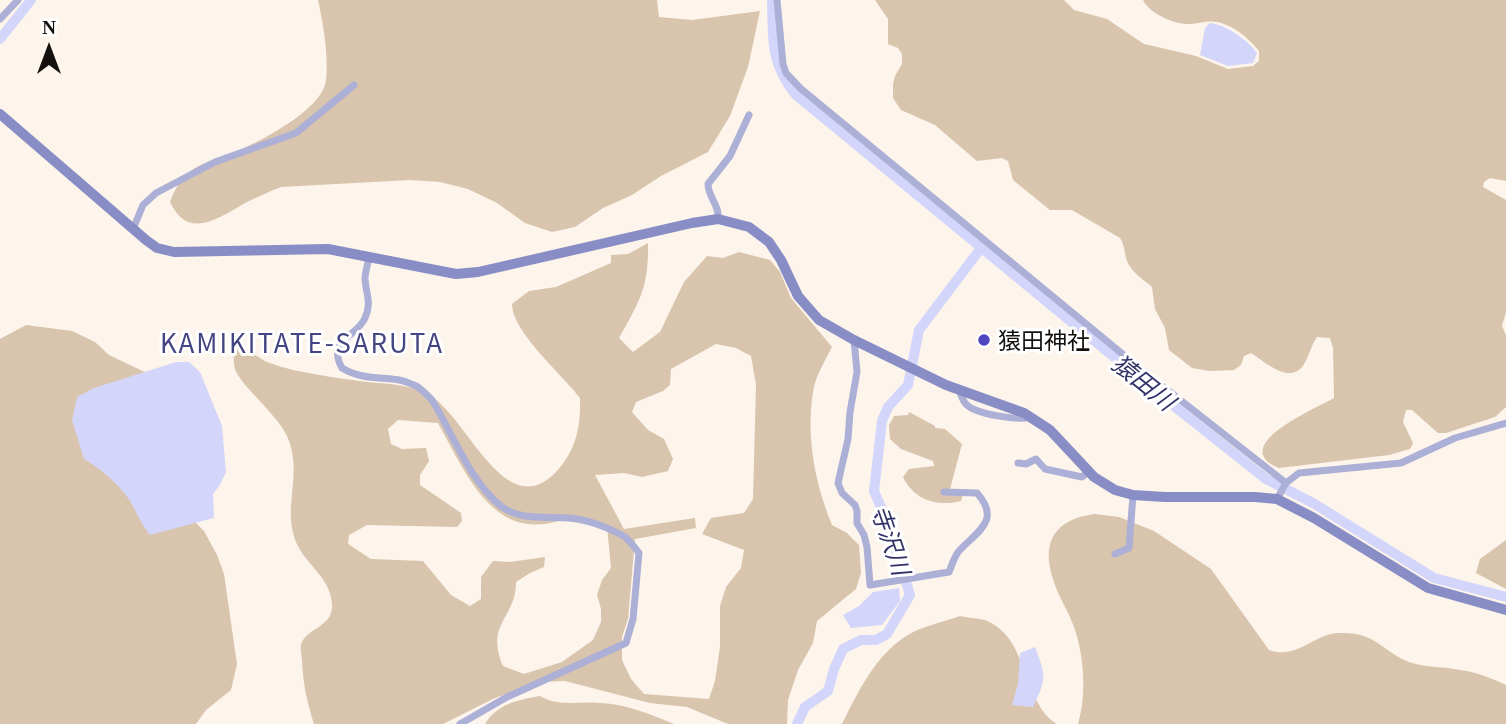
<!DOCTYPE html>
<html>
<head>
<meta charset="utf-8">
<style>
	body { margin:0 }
	#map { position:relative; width:1506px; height:724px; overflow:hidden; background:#fdf4eb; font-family:Georgia,serif }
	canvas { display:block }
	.north { position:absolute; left:14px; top:14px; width:70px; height:70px; -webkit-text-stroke:5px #fff; paint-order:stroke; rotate:0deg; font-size:19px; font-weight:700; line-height:28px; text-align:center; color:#13100d }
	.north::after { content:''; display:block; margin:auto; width:24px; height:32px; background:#13100d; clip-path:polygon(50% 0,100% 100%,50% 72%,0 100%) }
</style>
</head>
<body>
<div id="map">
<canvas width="1506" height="724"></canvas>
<div class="north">N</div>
</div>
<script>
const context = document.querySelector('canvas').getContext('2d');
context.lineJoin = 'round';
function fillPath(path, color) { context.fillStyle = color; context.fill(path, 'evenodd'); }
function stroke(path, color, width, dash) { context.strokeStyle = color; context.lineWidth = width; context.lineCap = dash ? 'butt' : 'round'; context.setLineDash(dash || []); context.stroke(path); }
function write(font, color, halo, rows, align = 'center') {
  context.font = font + ' Georgia,"Noto Sans JP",serif'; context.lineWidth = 6; context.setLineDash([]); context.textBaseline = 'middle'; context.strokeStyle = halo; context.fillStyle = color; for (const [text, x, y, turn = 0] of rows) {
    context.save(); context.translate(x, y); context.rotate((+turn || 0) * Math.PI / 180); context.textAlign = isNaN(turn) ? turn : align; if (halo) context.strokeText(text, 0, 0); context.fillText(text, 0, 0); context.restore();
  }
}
fillPath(new Path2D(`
	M318,0H657L659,17L692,20L760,11L748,67L730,116L708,152L661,176L632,195L603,208L575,227L552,232L525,223L497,203L468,189L440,182L410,180L281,187C268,192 257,197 245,203C219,218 188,241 170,202C175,188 182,176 195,168C208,160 226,156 240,150C264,139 323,109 326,80C329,58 323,22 318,0Z
	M875,0H1064L1074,10L1107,19L1144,44L1196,56L1228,69L1253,66L1259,61V51C1250,40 1238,29 1224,24C1211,19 1203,23 1191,24C1175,25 1150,14 1143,0H1506V181L1490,178L1484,182L1483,187L1506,200V312L1502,326L1506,335V407L1495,417L1446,433H1438L1412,410H1406L1403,422L1413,443L1410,449L1389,455L1279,468C1226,446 1317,408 1334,398L1333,348L1330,338L1317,337C1311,345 1307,362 1302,367C1288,384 1264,361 1251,353L1244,356L1241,365L1234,370L1209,371L1192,368L1169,350L1165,328L1155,309L1152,287C1143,279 1132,273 1127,261C1124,253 1125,245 1120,238L1072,210H1050L1013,180L1008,161L1002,158L977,161L935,125L901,110L893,98V84L895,76L902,64V54L898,48L888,44V19Z
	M648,243C649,286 640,301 619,338L633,352L660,332L684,282L707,256L723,258L739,252L770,260L780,272L791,298L832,347C825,361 815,377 813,392C806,438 815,483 832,525L847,533L859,545L861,573L856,589L817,621L813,643L798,670L788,700L787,724H728L687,707L650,703L565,681L539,682L495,698L443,724H314C307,702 303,684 302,661C302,657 300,650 301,645C306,627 333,628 332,605C331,575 301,563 294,536C284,504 303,471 287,436C277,414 240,385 235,369C233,363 234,354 234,348C255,349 251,354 267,362C275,365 285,368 293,370C317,375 342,379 367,382C388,384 409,384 429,395C468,417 505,525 556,472C576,451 581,426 580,398C563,375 512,332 512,304L529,291L556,287L611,263V255L628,254ZM716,344L736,348L751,356L756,385L753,499L744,513L711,518L702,534L744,550L741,568L726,587L720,606V647L715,681L709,699L644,694L631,679L622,660V637L628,619L635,539L696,528L695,518L624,529L595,475L624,473L642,477L668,471L673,459L664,439L648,430L632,412L636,402L663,391L670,385L671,369ZM398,420L438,423C468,477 497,551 573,515L607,526L611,568L602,580L597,595L601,609V622L593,640L562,662L524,674L503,666C485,622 516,619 516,582L530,573L544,567L545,557L510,562L493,561L481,577V599L470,606L451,595L423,561L371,559L348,544L349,535L367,525L457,527L462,521L461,513L420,485V475L429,461L426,448L402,449L391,444L388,429Z
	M26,325L72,331L95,342L109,355L151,375L175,502L204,531L217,555L224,574L237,664L231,690L206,710L196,724H0V339Z
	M909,412L935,426V428L945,429L962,444L950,489L964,490L961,501C937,507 914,500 903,477L909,469L934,466L933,461L901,449L890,439L889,425L894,416L908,415Z
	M1095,514L1119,517L1154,531L1211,569L1269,650C1297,660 1313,634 1339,633C1372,632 1377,645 1402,659C1420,668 1441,666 1460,670C1477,672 1491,678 1506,685V724H1078C1087,695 1084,655 1074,627C1069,612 1059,598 1054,582C1040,543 1054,519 1095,514Z
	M1506,540V589L1476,573L1480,559Z
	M960,616C969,618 980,618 987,621C1029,638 1022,703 1057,724H842C858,692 876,654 908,635C923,626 943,622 960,616Z
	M540,696C558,707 579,701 600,703C626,704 650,714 674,724H485C497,704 518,700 540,696Z`), '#d9c4ad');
fillPath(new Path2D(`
	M1210,23C1226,25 1247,39 1257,53L1253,63L1228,66L1200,55L1205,28Z
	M176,362H189L200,372L222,426L226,472L220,485L213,494L214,518L150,535C141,524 137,513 130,501C119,484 101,469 84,459L72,420L77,397L94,388Z
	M899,588L900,601L882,625L851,628L843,615L859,606L873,592Z
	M1035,647C1046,677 1047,677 1033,707L1012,705L1018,684L1020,653Z`), '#d3d6fa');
stroke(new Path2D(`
	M772,0C773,39 770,63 796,95L1160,395L1266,479L1313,503L1434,578L1506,597
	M0,39L31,0
	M797,724L805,707L828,691L834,669L843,649L861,640H876L887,634L910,595L887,521L874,491L882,421L888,407L908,385L919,330L981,248`), '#d3d6fa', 10);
stroke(new Path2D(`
	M777,0L783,64L786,73L800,88L1137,366L1286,483
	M0,19L18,0
	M718,219C720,206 708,197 708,184L730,156L749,115
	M133,229L143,205L156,193L215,162L296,133L354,85
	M369,257C368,264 365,272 365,279C366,294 372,303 365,318C357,337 326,340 342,368C369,384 391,373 414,385C421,388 427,395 432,400C453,434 470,482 502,507C522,521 546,516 569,518C586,519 610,528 625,537C630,541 635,548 639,553L633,619L626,643L507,697L460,724
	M854,340L857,372L850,412L848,439L838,483L842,493L855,505L857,511V523L864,535L867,547L870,585L949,572C952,565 954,557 959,551C976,532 1002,521 977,493L944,492
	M959,390C961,395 963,402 967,405C976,414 1019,421 1029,417
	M1018,463L1026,464L1036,459L1045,469L1082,477L1088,472
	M1277,499L1286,483L1299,473L1401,463L1455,438L1506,423
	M1115,554L1129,548L1133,495`), '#acafd6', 7);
stroke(new Path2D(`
	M0,114L146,240L157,248L174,252L328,249L456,274L478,272L692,223L718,219L749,227L769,242L781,260L798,296L819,320L854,340L946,385L1024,413L1050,430L1094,477L1115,490L1133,495L1165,497H1255L1277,499L1314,518L1428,588L1506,610`), '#898dc5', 10);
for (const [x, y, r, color] of [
	[984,340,7,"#5046bd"]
]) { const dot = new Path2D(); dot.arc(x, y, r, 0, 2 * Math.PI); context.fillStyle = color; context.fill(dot); stroke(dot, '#fff', 2.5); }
write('23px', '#13100d', '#fff', [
	["猿田神社",998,340]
], 'left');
write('italic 24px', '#333369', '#fff', [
	["猿田川",1144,382,39],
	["寺沢川",891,540,71]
]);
context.letterSpacing = '2px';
write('26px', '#454583', '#fff', [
	["KAMIKITATE-SARUTA",302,343]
]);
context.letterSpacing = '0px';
</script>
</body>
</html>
